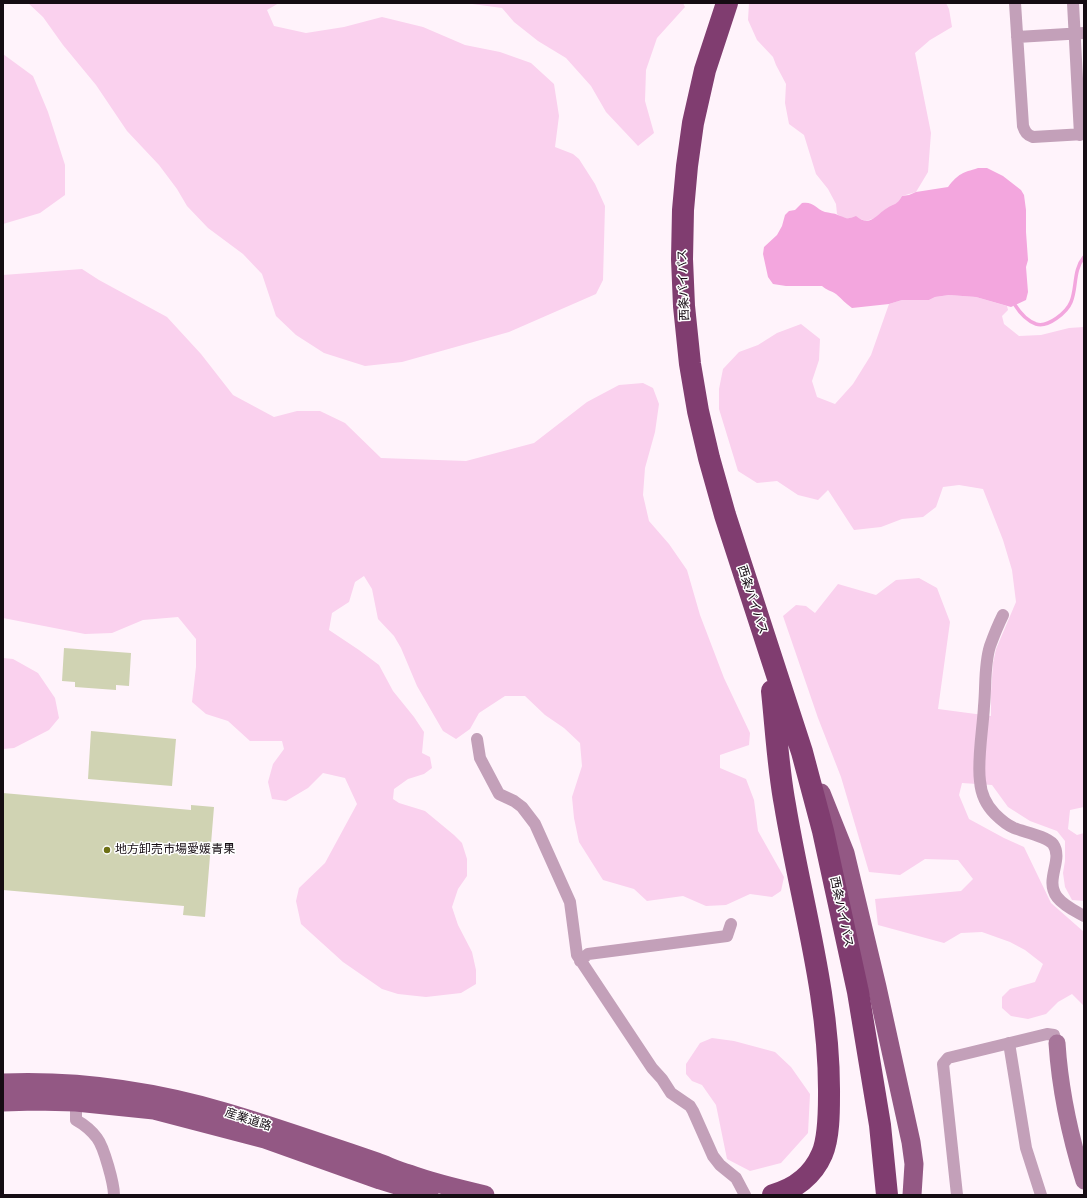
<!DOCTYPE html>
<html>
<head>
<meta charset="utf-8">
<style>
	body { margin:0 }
	#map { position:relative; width:1087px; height:1198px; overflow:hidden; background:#fff3fb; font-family:"DM Sans",sans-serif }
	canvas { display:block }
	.frame { position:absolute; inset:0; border:4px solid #150c13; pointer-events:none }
</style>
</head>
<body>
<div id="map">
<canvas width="1087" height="1198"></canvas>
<div class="frame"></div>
</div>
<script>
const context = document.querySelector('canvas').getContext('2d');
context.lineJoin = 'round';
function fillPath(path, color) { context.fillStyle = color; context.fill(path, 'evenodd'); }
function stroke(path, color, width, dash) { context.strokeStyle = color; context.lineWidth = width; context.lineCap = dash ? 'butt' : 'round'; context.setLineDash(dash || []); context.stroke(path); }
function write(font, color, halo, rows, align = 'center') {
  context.font = font + ' "DM Sans","Noto Sans JP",sans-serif'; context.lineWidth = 3; context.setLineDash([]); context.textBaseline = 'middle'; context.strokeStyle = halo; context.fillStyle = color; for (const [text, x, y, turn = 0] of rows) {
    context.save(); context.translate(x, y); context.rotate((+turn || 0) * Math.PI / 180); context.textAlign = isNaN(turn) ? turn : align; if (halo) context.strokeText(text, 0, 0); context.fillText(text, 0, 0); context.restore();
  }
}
fillPath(new Path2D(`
	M28,3H279L267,10L274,26L306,33L344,27L382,17L423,27L465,45L500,52L531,63L554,84L559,116L555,147L573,154L579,159L595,184L605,206L603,280L596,294L509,332L402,362L365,366L324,353L296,335L276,316L262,274L243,254L208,228L187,206L177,189L159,165L127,131L96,85L63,45L43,17Z
	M465,3H683L685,7L657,38L646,70L645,101L654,133L638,146L606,112L591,86L566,58L538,41L514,22L502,8Z
	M749,3H946L949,9L952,27L930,40L915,53L931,133L928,172L916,192L902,196L897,204L887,208L875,218L866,221L860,219L843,218L837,214L836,204L828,189L816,174L804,135L789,124L785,103L786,84L776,65L773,57L757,40L748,20Z
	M3,54L33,76L48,112L65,165V195L40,213L3,224Z
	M82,269L99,280L167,317L201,354L233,395L274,417L297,411H320L345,423L381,458L466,461L534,443L587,402L619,385L643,383L653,388L659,404L655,432L645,468L643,495L649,521L669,544L687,570L700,615L724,678L750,733L749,745L720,755V768L746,779L754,800L758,831L784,877L781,891L772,897L750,894L726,905L706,906L683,896L647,901L634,889L603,880L579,842L574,818L572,797L582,766L580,743L564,728L545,715L525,696H505L479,713L470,729L456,739L443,731L417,686L401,648L394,636L378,619L372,589L364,576L355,582L349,602L332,613L329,630L359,650L379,665L393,691L414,717L424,732L422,753L430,757L432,768L424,774L408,779L394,789L393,799L399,803L425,811L454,835L462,843L467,859V876L458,889L452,907L458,925L472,952L476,970V984L461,993L426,997L398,994L382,989L343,962L301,924L296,901L299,888L325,863L357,804L345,778L323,773L308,788L286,801L272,799L268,782L273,764L284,749L282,741H250L228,721L206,714L192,702L196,667V639L178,617L143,620L112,633L85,634L3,618V275Z
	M949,295L976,297L1007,306L1008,310L1002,316L1004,324L1019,336L1041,335L1069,328L1084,327V807L1070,810L1068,829L1077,835L1084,833V901L1072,900L1065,887L1063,873L1065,861V841L1057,831L1030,821L1008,807L992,785L962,783L959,795L969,819L1004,838L1024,847L1051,903L1084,932V1006L1072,994L1058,1002L1046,1014L1028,1019L1011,1016L1002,1008V997L1010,989L1035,982L1043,964L1025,950L1010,942L982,932L961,933L944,943L878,925L875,899L961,891L973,879L958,860L925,859L900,875L869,872L841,777L818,718L783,616L796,605L806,606L815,613L838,584L876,595L896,580L919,578L937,588L950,622L938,709L991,716V692L993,663L996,649L1016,602L1012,570L1003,540L983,489L959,485L943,487L936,507L923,517L902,519L881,527L854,530L828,490L818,500L798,495L777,481L757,483L738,471L719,409V389L723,369L739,352L758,345L777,333L801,324L820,339L819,360L812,381L817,397L835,404L853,384L871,355L889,304L902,300H929L935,297Z
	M3,658L13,659L38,673L55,698L59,718L49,730L14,748L3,749Z
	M712,1038L734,1041L775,1052L791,1067L810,1094L808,1133L781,1163L750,1171L727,1159L716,1105L702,1085L692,1081L686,1074V1064L700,1043Z`), '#fad1ee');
fillPath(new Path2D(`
	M978,168H987L1003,176L1021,190L1024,195L1026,210V232L1028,260L1026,267L1028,292L1026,300L1011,307L976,297L949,295L935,297L929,300H902L889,304L852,308C846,304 842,299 836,294C832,291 826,290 822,286H786L773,284L768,277L763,254L764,247L777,235L782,226L785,215L789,211L795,210L802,203C813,201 815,208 825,212C829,213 834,213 838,215C846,218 847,220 856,216C870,228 876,215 887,208C895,203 896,206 902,196L909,195L916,192L948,187C959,173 962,173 978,168Z`), '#f3a6de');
stroke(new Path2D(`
	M1015,305C1020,313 1028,321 1036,324C1048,328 1067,312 1071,302C1077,288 1073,270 1084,257`), '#f3a6de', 3.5);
fillPath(new Path2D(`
	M64,648L131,653L129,686L116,685V690L75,687V682L62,681Z
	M91,731L176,739L172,786L88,779Z
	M3,793L191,810V805L214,807L205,917L183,915L184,906L3,890Z`), '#d0d3b3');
stroke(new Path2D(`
	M1015,3L1023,126C1025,132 1027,135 1033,137L1084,134
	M1073,3L1080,135
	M1017,37L1084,33
	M1003,615C998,625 994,635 990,646C984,665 986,686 984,706C983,728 977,760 980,781C981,794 986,805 995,814C1000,819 1007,825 1014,828C1024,832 1046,836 1053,844C1064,860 1044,879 1057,897C1064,906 1075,911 1084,916
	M477,739L480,758L499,794L514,801L522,807L535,824L570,902L577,955L652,1068L662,1079L671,1093L690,1106L693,1111L713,1156L720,1165L736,1178L745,1195
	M580,961L588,954L727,936L731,924
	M1009,1043L1026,1148L1041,1195
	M76,1102V1120C85,1125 91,1130 97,1138C104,1147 114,1184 114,1195
	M957,1195L943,1064L948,1058L1047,1034L1054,1035L1057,1043`), '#c3a0b9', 12);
stroke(new Path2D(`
	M1057,1043C1060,1090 1070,1136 1084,1181`), '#a7769a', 17);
stroke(new Path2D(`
	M821,793L845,853L877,987L911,1142L914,1164L912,1195
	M3,1083C77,1080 153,1091 225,1112C276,1127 327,1145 377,1162C388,1166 398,1171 409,1174C433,1183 459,1189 485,1195
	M3,1102L35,1101L76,1102L154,1110L265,1139L380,1180L429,1195`), '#935884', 19);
stroke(new Path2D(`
	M727,3L705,70L693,123L687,166L683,210L682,259L684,306L690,364L698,411L709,458L725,515L802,752L823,831L858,992L880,1125L887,1195
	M772,691C776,729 778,768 785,805C801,902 830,996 829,1095C829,1112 829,1138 822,1154C813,1175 795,1189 773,1195`), '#803d70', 22);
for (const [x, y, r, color] of [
	[107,850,4,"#6d7014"]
]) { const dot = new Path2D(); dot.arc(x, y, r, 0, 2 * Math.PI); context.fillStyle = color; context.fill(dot); stroke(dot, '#fff', 1.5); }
write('12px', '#150c13', '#fff', [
	["西条バイパス",684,285,-92],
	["西条バイパス",752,600,72],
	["西条バイパス",841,912,78],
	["産業道路",248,1120,18]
]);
write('12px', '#150c13', '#fff', [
	["地方卸売市場愛媛青果",115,850]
], 'left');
</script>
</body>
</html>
